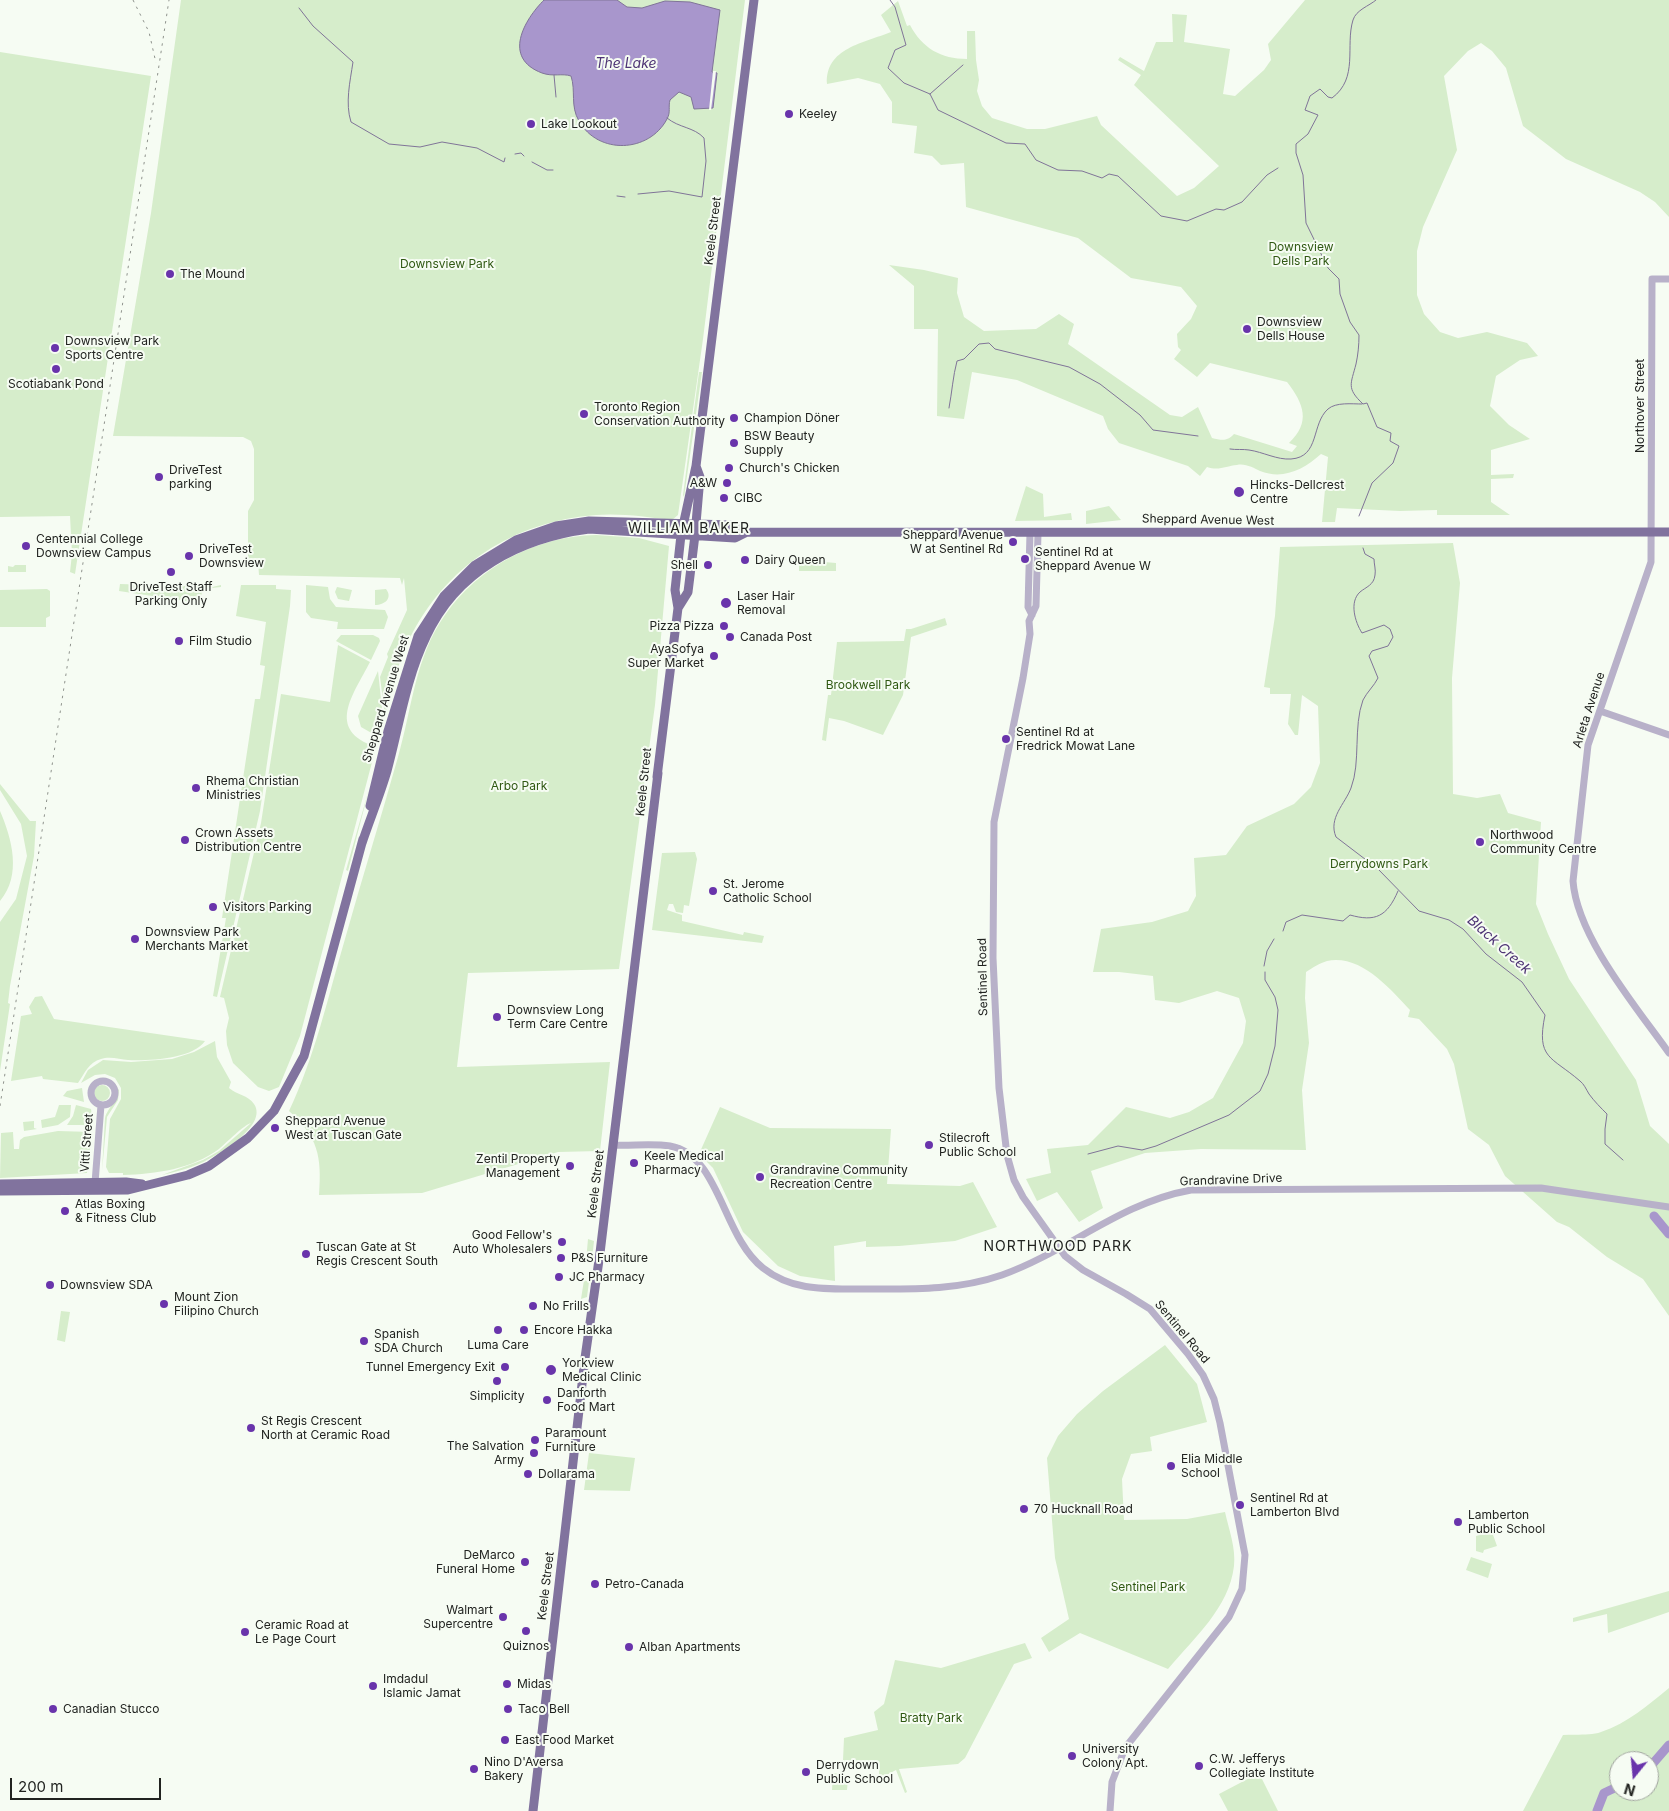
<!DOCTYPE html>
<html>
<head>
<meta charset="utf-8">
<style>
	body { margin:0 }
	#map { position:relative; width:1669px; height:1811px; overflow:hidden; background:#f6fcf3; font-family:Inter,sans-serif }
	canvas { display:block }
	.north { position:absolute; left:1609px; top:1751px; width:50px; height:50px; box-sizing:border-box; background:#f6fcf3; border:1px solid #a1a59f; border-radius:50%; rotate:197deg; font-size:14px; font-weight:700; line-height:20px; text-align:center; color:#212320 }
	.north::after { content:''; display:block; margin:auto; width:18px; height:22px; background:#6934ab; clip-path:polygon(50% 0,100% 100%,50% 72%,0 100%) }
	.scale { position:absolute; left:10px; top:1778px; width:151px; height:22px; box-sizing:border-box; border:2px solid #212320; border-top:0; padding-left:6px; font-size:15px; line-height:18px; white-space:nowrap; color:#212320; -webkit-text-stroke:4px #f6fcf3; paint-order:stroke }
</style>
</head>
<body>
<div id="map">
<canvas width="1669" height="1811"></canvas>
<div class="north">N</div>
<div class="scale">200 m</div>
</div>
<script>
const context = document.querySelector('canvas').getContext('2d');
context.lineJoin = 'round';
function fillPath(path, color) { context.fillStyle = color; context.fill(path, 'evenodd'); }
function stroke(path, color, width, dash) { context.strokeStyle = color; context.lineWidth = width; context.lineCap = dash ? 'butt' : 'round'; context.setLineDash(dash || []); context.stroke(path); }
function write(font, color, halo, rows, align = 'center') {
  context.font = font + ' Inter,sans-serif'; context.lineWidth = 4; context.setLineDash([]); context.textBaseline = 'middle'; context.strokeStyle = halo; context.fillStyle = color; for (const [text, x, y, turn = 0] of rows) {
    context.save(); context.translate(x, y); context.rotate((+turn || 0) * Math.PI / 180); context.textAlign = isNaN(turn) ? turn : align; if (halo) context.strokeText(text, 0, 0); context.fillText(text, 0, 0); context.restore();
  }
}
fillPath(new Path2D(`
	M181,0H745L703,339L678,515L672,520C647,517 621,513 596,515C514,521 445,566 409,640C397,664 392,691 385,716L380,677L388,657L387,654L407,610L404,578L402,585L400,578L259,575L258,562H248V511L254,500V449L251,441L243,437L113,436L151,213Z
	M1305,0H1669V217L1655,202L1640,192L1566,159L1523,126L1506,68L1492,51L1481,43L1468,51L1444,76L1457,150L1423,227L1417,251V295L1424,314L1440,332L1458,338L1487,332L1527,343L1538,356L1520,360L1496,376L1490,406L1509,425L1530,439L1491,450V475L1514,474L1513,478L1491,479V502L1510,515H1437V510L1400,511L1337,508L1335,522H1322L1328,457L1321,454C1303,470 1283,480 1260,471C1254,468 1245,463 1237,465C1226,466 1219,471 1207,467L1200,476L1188,466L1119,443L1108,429L1103,416L1017,380L972,372L964,419L937,416L938,329H914V286L889,265L924,270L958,278L957,293L964,317L984,331L1036,329L1059,314L1074,324L1068,344L1170,415L1182,417L1198,407L1212,438C1221,440 1227,442 1234,434L1292,452L1297,446L1289,443C1311,422 1304,404 1287,382L1210,363L1197,377L1174,359L1181,350L1178,347L1177,334L1191,319L1197,306L1181,287L1131,278L1078,238L966,207L964,163L941,165L932,156L914,153L917,126L892,123V102L880,84L858,78L827,84C825,48 864,43 891,32L881,15L898,1L907,26L910,25C922,48 941,59 967,59V31H975L976,60L979,80L977,91L982,106L992,118L1027,129H1045L1097,116L1101,125L1177,196L1194,188L1219,166L1134,85L1141,75L1118,60L1120,57L1144,71L1156,42H1173L1172,14L1187,15L1184,42L1230,49L1223,94L1235,96L1264,70L1271,60L1268,44Z
	M0,52L151,76L75,574L70,572L72,554L70,516L0,517Z
	M699,372H702L684,497L683,495Z
	M1026,486L1043,494L1044,517L1071,513L1072,520L1015,521Z
	M1109,506L1121,520L1086,524V511Z
	M596,535L639,538L669,546L655,705L619,969L468,973L457,1067L610,1062L600,1151L558,1152L422,1193L319,1195C322,1156 318,1137 289,1111C315,1056 328,997 345,939C362,878 381,818 398,757C412,709 415,657 445,615C479,566 537,536 596,535Z
	M1453,543L1460,583L1452,678L1453,794L1477,798L1500,794L1508,813L1541,822L1536,904L1548,934L1569,979L1636,1080L1650,1126L1669,1144V1316L1643,1279L1607,1257L1569,1227L1557,1222L1505,1176L1489,1145L1468,1129L1454,1064L1447,1049L1419,1019L1408,1017L1410,1010C1390,989 1361,954 1327,961C1320,963 1312,968 1306,972L1305,998L1309,1043L1302,1090L1306,1150L1201,1149L1145,1153L1091,1171L1103,1208L1079,1222L1057,1192L1037,1201L1026,1179L1051,1173L1047,1149L1088,1145L1126,1107L1170,1118L1189,1112L1213,1098L1243,1043L1246,1021L1239,998L1217,991L1179,1003L1155,1000L1153,976L1119,972H1093L1101,929L1152,922L1188,911L1196,896L1194,858L1226,855L1247,826L1294,804L1311,787L1320,763L1318,706L1302,695L1298,735H1295L1288,724L1291,694H1270V688L1264,687L1275,616L1280,547Z
	M814,556L824,562L836,563V571H799V558Z
	M15,565H26V572H8V566L13,567Z
	M120,584L212,587L221,585V587L203,589L199,603L119,591Z
	M241,585H276V589L291,590L290,606L260,811L217,997L213,996L226,918H222L255,699H260L265,666L260,665L266,622L236,616Z
	M306,585L328,587L330,599L336,607L385,610L388,617L384,629H337L338,622L311,618L306,612Z
	M337,587L352,590L349,601L338,599L335,592Z
	M47,589L50,591V616L46,618V627H0V590Z
	M386,589C393,598 385,605 375,605V590Z
	M945,618L947,625L911,637L903,695L883,735L844,721L829,718L826,741L822,740L828,695H831L837,642L904,641L906,629H911Z
	M341,635H373L379,638L380,641L371,660L336,641Z
	M338,645L370,662C353,695 325,730 376,747L300,1036L279,1087L269,1091L258,1087L233,1063L227,1045L226,1031L229,1018L224,998L220,997L261,823L281,694L330,702Z
	M378,671L383,718L380,732L375,735L361,727L358,716Z
	M0,784L30,821H36L34,856L10,986L8,1003L10,1004L0,1071V922L16,899L27,856L21,824L0,790Z
	M369,789L348,871L346,870Z
	M0,811C12,839 22,875 0,901Z
	M695,852L697,859L689,906L684,905L683,913L676,912L673,904H669L667,910L682,915V921L743,935L744,932L764,936L762,943L652,930L662,853Z
	M42,996L54,1019L205,1041C193,1059 148,1061 128,1060C120,1059 109,1056 101,1059C89,1062 84,1074 78,1083L43,1079L42,1076L11,1081L21,1016L32,1014L29,1007L35,997Z
	M215,1041L217,1057L231,1082L229,1088C237,1095 248,1095 254,1104C269,1126 215,1157 199,1164C187,1169 175,1172 162,1175L203,1160L219,1151L251,1123C245,1124 226,1143 219,1149C192,1169 156,1174 123,1175V1173H109L106,1167L110,1119L121,1099V1088L115,1078L105,1074L95,1075L81,1083L88,1070L103,1060L131,1062L172,1059L194,1052Z
	M94 1093a8 8 0 1 1 16 0a8 8 0 1 1-16 0Z
	M117,1087L119,1090L118,1100L107,1117L102,1171L105,1118C108,1106 120,1101 117,1087Z
	M82,1088L84,1102L63,1096L67,1091Z
	M59,1105H71L70,1117L58,1125L42,1128L41,1120L55,1117Z
	M76,1105L91,1109L93,1125H67L73,1116Z
	M720,1107L770,1128L891,1129L887,1184L960,1186L973,1182L997,1227L955,1241L899,1246L866,1247V1241L834,1246L835,1281L800,1276L778,1266L743,1232L713,1168L699,1154Z
	M34,1121V1128L37,1129L24,1131L23,1122Z
	M58,1131L92,1132L87,1173L0,1178L1,1133L13,1132L14,1149H19L20,1140L24,1137Z
	M588,1239L594,1241L592,1260L586,1261Z
	M584,1280L589,1282L587,1297L581,1299Z
	M61,1311L70,1312L65,1342L57,1340Z
	M1165,1345L1197,1384L1207,1422L1150,1437L1152,1451L1131,1454L1122,1479L1124,1520L1187,1519L1225,1512C1229,1530 1236,1548 1234,1566C1229,1608 1194,1638 1168,1669L1080,1633L1049,1652L1041,1638L1069,1619L1055,1558L1047,1458L1058,1436L1077,1414L1103,1391Z
	M589,1453L635,1458L630,1491L584,1490Z
	M1492,1532L1497,1546L1484,1550L1483,1553L1476,1551V1536Z
	M1471,1557L1492,1564L1488,1578L1466,1570Z
	M1669,1591V1612L1608,1633L1607,1614L1573,1622V1618Z
	M1025,1643L1032,1658L1014,1664L965,1758L958,1764L899,1769L907,1792L905,1793L896,1770L879,1779V1766L843,1760L844,1738L878,1730L874,1712L884,1704L895,1660L941,1668Z
	M1669,1688V1811H1523L1563,1735C1575,1734 1590,1736 1601,1732C1628,1723 1648,1705 1669,1688ZM1619,1761H1649V1791H1619Z
	M833,1773L844,1775L848,1778L847,1790H832Z
	M1259,1773L1278,1811H1228L1219,1794Z`), '#d6edcb');
const water = new Path2D(`
	M544,0H617L627,7L642,8L665,1L690,2L720,10L712,72L717,73L713,108L694,109L691,97L679,92L670,100C668,107 671,112 667,119C649,153 598,155 579,121C570,106 576,91 571,76C562,73 553,77 542,73C502,58 524,20 544,0Z`);
fillPath(water, '#a896cc');
stroke(water, '#807498', 1);
fillPath(new Path2D(`
	M713,71H716L711,110H709Z`), '#f6fcf3');
stroke(new Path2D(`
	M890,0L895,7L906,45L895,50L888,68L904,83L930,94L938,110L1006,143L1025,144L1036,160L1058,170L1082,171L1102,178L1109,174L1118,176L1161,216L1187,221L1216,209L1224,210L1242,202L1267,175L1278,168
	M299,8L313,26L353,62C350,82 345,103 351,122L389,144L420,147L442,142L477,148L504,162L505,158
	M554,75L556,97
	M930,94L963,65
	M515,154L521,153L524,156
	M532,162L547,170H553
	M638,194L669,191L702,197L706,161L704,138C694,127 679,128 667,118
	M617,196L625,197
	M949,408C952,392 953,376 957,361L964,359L979,344L989,343L995,349L1069,367L1100,384L1140,415L1153,430L1198,436
	M1230,449C1236,450 1243,449 1249,450C1263,452 1277,460 1291,459C1320,457 1311,424 1328,409C1336,402 1352,404 1362,404
	M1359,516L1372,483L1393,463L1399,446L1390,441L1391,433L1377,427L1367,403L1363,404C1346,388 1351,384 1356,364C1358,355 1359,345 1359,335L1350,322L1340,294L1339,279L1328,268L1306,223L1303,175L1296,153V144L1308,134L1318,115L1305,110L1310,96L1320,89L1328,97L1332,98C1359,78 1345,46 1353,20C1356,10 1369,6 1376,0
	M1363,548L1365,554L1374,559C1374,564 1376,570 1375,575C1374,585 1366,587 1360,592C1349,602 1355,622 1362,633L1384,625L1390,629L1393,637L1388,646L1372,651L1369,656L1378,678C1374,686 1367,692 1363,700C1353,727 1361,762 1351,788C1345,804 1328,818 1336,837L1378,869L1419,911L1449,920L1463,929L1486,954L1522,982L1545,1015C1536,1059 1551,1056 1580,1081C1584,1084 1586,1089 1589,1094C1594,1101 1601,1108 1607,1114L1605,1129V1144L1623,1160
	M1283,931L1286,922L1302,915L1343,921L1350,915C1375,922 1387,917 1398,891
	M1264,966L1267,951L1274,939
	M1088,1154L1118,1146L1142,1150L1156,1146L1229,1115L1260,1091L1268,1074L1275,1046L1278,1010L1275,997L1265,980V972`), '#807498', 1);
stroke(new Path2D(`
	M1654,1216L1669,1234
	M1649,1768L1669,1745
	M1597,1811L1604,1793L1619,1786`), '#a896cc', 9);
stroke(new Path2D(`
	M1669,279H1652L1651,562L1588,745L1573,881C1577,937 1637,1008 1669,1053
	M1030,533L1028,607L1032,615
	M1038,533L1036,606L1029,621L1030,634L1023,678L994,822L993,958L999,1088L1007,1155L1014,1180L1023,1197L1065,1256L1083,1270L1126,1294L1150,1309L1188,1354L1203,1375L1214,1399L1220,1423L1245,1555L1242,1589L1229,1617L1125,1748L1112,1782L1110,1811
	M1600,711L1669,735
	M91 1093a12 12 0 1 1 24 0a12 12 0 1 1-24 0Z
	M613,1145C632,1146 652,1143 670,1146C720,1155 722,1236 763,1268C792,1291 825,1289 860,1289C909,1289 956,1291 1002,1275C1069,1251 1119,1203 1191,1190L1541,1188L1669,1207
	M95,1183L101,1105`), '#b8b1c9', 7);
stroke(new Path2D(`
	M678,608L688,592L695,535L700,477L696,466
	M657,777L678,608L675,590L681,535L696,466L754,0
	M370,806L388,731L418,636L444,596L475,565L516,540L556,526L589,521L732,525L747,532
	M362,843C370,819 380,795 387,771C399,727 406,678 426,637C456,571 520,538 589,529L735,538L747,532C1054,532 1362,533 1669,532
	M0,1184L126,1182L142,1184
	M0,1191L128,1190L188,1175L209,1166L248,1138L274,1111L304,1056L363,839
	M533,1811L585,1358L600,1253L658,773`), '#81739e', 9);
stroke(new Path2D(`
	M133,0L149,32L156,63
	M0,1106L169,0`), '#8e928c', 1, [2.5, 5]);
for (const [x, y, r, color] of [
	[789,114,5,"#6934ab"],
	[531,124,5,"#6934ab"],
	[170,274,5,"#6934ab"],
	[1247,329,5,"#6934ab"],
	[55,348,5,"#6934ab"],
	[56,369,5,"#6934ab"],
	[584,414,5,"#6934ab"],
	[734,418,5,"#6934ab"],
	[734,443,5,"#6934ab"],
	[729,468,5,"#6934ab"],
	[159,477,5,"#6934ab"],
	[727,483,5,"#6934ab"],
	[1239,492,6,"#6934ab"],
	[724,498,5,"#6934ab"],
	[1013,542,5,"#6934ab"],
	[26,546,5,"#6934ab"],
	[189,556,5,"#6934ab"],
	[1025,559,5,"#6934ab"],
	[745,560,5,"#6934ab"],
	[708,565,5,"#6934ab"],
	[171,572,5,"#6934ab"],
	[726,603,6,"#6934ab"],
	[724,626,5,"#6934ab"],
	[730,637,5,"#6934ab"],
	[179,641,5,"#6934ab"],
	[714,656,5,"#6934ab"],
	[1006,739,5,"#6934ab"],
	[196,788,5,"#6934ab"],
	[185,840,5,"#6934ab"],
	[1480,842,5,"#6934ab"],
	[713,891,5,"#6934ab"],
	[213,907,5,"#6934ab"],
	[135,939,5,"#6934ab"],
	[497,1017,5,"#6934ab"],
	[275,1128,5,"#6934ab"],
	[929,1145,5,"#6934ab"],
	[634,1163,5,"#6934ab"],
	[570,1166,5,"#6934ab"],
	[760,1177,5,"#6934ab"],
	[65,1211,5,"#6934ab"],
	[562,1242,5,"#6934ab"],
	[306,1254,5,"#6934ab"],
	[561,1258,5,"#6934ab"],
	[559,1277,5,"#6934ab"],
	[50,1285,5,"#6934ab"],
	[164,1304,5,"#6934ab"],
	[533,1306,5,"#6934ab"],
	[498,1330,5,"#6934ab"],
	[524,1330,5,"#6934ab"],
	[364,1341,5,"#6934ab"],
	[505,1367,5,"#6934ab"],
	[551,1370,6,"#6934ab"],
	[497,1381,5,"#6934ab"],
	[547,1400,5,"#6934ab"],
	[251,1428,5,"#6934ab"],
	[535,1440,5,"#6934ab"],
	[534,1453,5,"#6934ab"],
	[1171,1466,5,"#6934ab"],
	[528,1474,5,"#6934ab"],
	[1240,1505,5,"#6934ab"],
	[1024,1509,5,"#6934ab"],
	[1458,1522,5,"#6934ab"],
	[525,1562,5,"#6934ab"],
	[595,1584,5,"#6934ab"],
	[503,1617,5,"#6934ab"],
	[526,1631,5,"#6934ab"],
	[245,1632,5,"#6934ab"],
	[629,1647,5,"#6934ab"],
	[507,1684,5,"#6934ab"],
	[373,1686,5,"#6934ab"],
	[53,1709,5,"#6934ab"],
	[508,1709,5,"#6934ab"],
	[505,1740,5,"#6934ab"],
	[1072,1756,5,"#6934ab"],
	[1199,1766,5,"#6934ab"],
	[474,1769,5,"#6934ab"],
	[806,1772,5,"#6934ab"]
]) { const dot = new Path2D(); dot.arc(x, y, r, 0, 2 * Math.PI); context.fillStyle = color; context.fill(dot); stroke(dot, '#f6fcf3', 2); }
write('12px', '#212320', '#f6fcf3', [
	["Keeley",799,114],
	["Lake Lookout",541,124],
	["The Mound",180,274],
	["Downsview",1257,322],
	["Dells House",1257,336],
	["Downsview Park",65,341],
	["Sports Centre",65,355],
	["Scotiabank Pond",56,384,"center"],
	["Toronto Region",594,407],
	["Conservation Authority",594,421],
	["Champion Döner",744,418],
	["BSW Beauty",744,436],
	["Supply",744,450],
	["Church's Chicken",739,468],
	["DriveTest",169,470],
	["parking",169,484],
	["A&W",717,483,"right"],
	["Hincks-Dellcrest",1250,485],
	["Centre",1250,499],
	["CIBC",734,498],
	["Sheppard Avenue",1003,535,"right"],
	["W at Sentinel Rd",1003,549,"right"],
	["Centennial College",36,539],
	["Downsview Campus",36,553],
	["DriveTest",199,549],
	["Downsview",199,563],
	["Sentinel Rd at",1035,552],
	["Sheppard Avenue W",1035,566],
	["Dairy Queen",755,560],
	["Shell",698,565,"right"],
	["DriveTest Staff",171,587,"center"],
	["Parking Only",171,601,"center"],
	["Laser Hair",737,596],
	["Removal",737,610],
	["Pizza Pizza",714,626,"right"],
	["Canada Post",740,637],
	["Film Studio",189,641],
	["AyaSofya",704,649,"right"],
	["Super Market",704,663,"right"],
	["Sentinel Rd at",1016,732],
	["Fredrick Mowat Lane",1016,746],
	["Rhema Christian",206,781],
	["Ministries",206,795],
	["Crown Assets",195,833],
	["Distribution Centre",195,847],
	["Northwood",1490,835],
	["Community Centre",1490,849],
	["St. Jerome",723,884],
	["Catholic School",723,898],
	["Visitors Parking",223,907],
	["Downsview Park",145,932],
	["Merchants Market",145,946],
	["Downsview Long",507,1010],
	["Term Care Centre",507,1024],
	["Sheppard Avenue",285,1121],
	["West at Tuscan Gate",285,1135],
	["Stilecroft",939,1138],
	["Public School",939,1152],
	["Keele Medical",644,1156],
	["Pharmacy",644,1170],
	["Zentil Property",560,1159,"right"],
	["Management",560,1173,"right"],
	["Grandravine Community",770,1170],
	["Recreation Centre",770,1184],
	["Atlas Boxing",75,1204],
	["& Fitness Club",75,1218],
	["Good Fellow's",552,1235,"right"],
	["Auto Wholesalers",552,1249,"right"],
	["Tuscan Gate at St",316,1247],
	["Regis Crescent South",316,1261],
	["P&S Furniture",571,1258],
	["JC Pharmacy",569,1277],
	["Downsview SDA",60,1285],
	["Mount Zion",174,1297],
	["Filipino Church",174,1311],
	["No Frills",543,1306],
	["Encore Hakka",534,1330],
	["Spanish",374,1334],
	["SDA Church",374,1348],
	["Luma Care",498,1345,"center"],
	["Yorkview",562,1363],
	["Medical Clinic",562,1377],
	["Tunnel Emergency Exit",495,1367,"right"],
	["Danforth",557,1393],
	["Food Mart",557,1407],
	["Simplicity",497,1396,"center"],
	["St Regis Crescent",261,1421],
	["North at Ceramic Road",261,1435],
	["Paramount",545,1433],
	["Furniture",545,1447],
	["The Salvation",524,1446,"right"],
	["Army",524,1460,"right"],
	["Elia Middle",1181,1459],
	["School",1181,1473],
	["Dollarama",538,1474],
	["Sentinel Rd at",1250,1498],
	["Lamberton Blvd",1250,1512],
	["70 Hucknall Road",1034,1509],
	["Lamberton",1468,1515],
	["Public School",1468,1529],
	["DeMarco",515,1555,"right"],
	["Funeral Home",515,1569,"right"],
	["Petro-Canada",605,1584],
	["Walmart",493,1610,"right"],
	["Supercentre",493,1624,"right"],
	["Ceramic Road at",255,1625],
	["Le Page Court",255,1639],
	["Quiznos",526,1646,"center"],
	["Alban Apartments",639,1647],
	["Imdadul",383,1679],
	["Islamic Jamat",383,1693],
	["Midas",517,1684],
	["Canadian Stucco",63,1709],
	["Taco Bell",518,1709],
	["East Food Market",515,1740],
	["University",1082,1749],
	["Colony Apt.",1082,1763],
	["C.W. Jefferys",1209,1759],
	["Collegiate Institute",1209,1773],
	["Nino D'Aversa",484,1762],
	["Bakery",484,1776],
	["Derrydown",816,1765],
	["Public School",816,1779]
], 'left');
write('12px', '#212320', '#f6fcf3', [
	["Keele Street",713,231,-83],
	["Northover Street",1640,406,-90],
	["Sheppard Avenue West",1208,520,1],
	["Sheppard Avenue West",386,699,-73],
	["Arleta Avenue",1589,710,-72],
	["Keele Street",644,782,-84],
	["Sentinel Road",983,977,-91],
	["Vitti Street",87,1143,-86],
	["Grandravine Drive",1231,1180,-2],
	["Keele Street",596,1184,-83],
	["Sentinel Road",1182,1332,50],
	["Keele Street",546,1586,-83]
]);
write('12px', '#2f5812', '#f6fcf3', [
	["Downsview",1301,247],
	["Dells Park",1301,261],
	["Downsview Park",447,264],
	["Brookwell Park",868,685],
	["Arbo Park",519,786],
	["Derrydowns Park",1379,864],
	["Sentinel Park",1148,1587],
	["Bratty Park",931,1718]
]);
write('italic 14px', '#4e3475', '#f6fcf3', [
	["The Lake",626,64],
	["Black Creek",1499,945,42]
]);
context.letterSpacing = '1px';
write('14px', '#212320', '#f6fcf3', [
	["WILLIAM BAKER",689,529],
	["NORTHWOOD PARK",1058,1247]
]);
context.letterSpacing = '0px';
</script>
</body>
</html>
